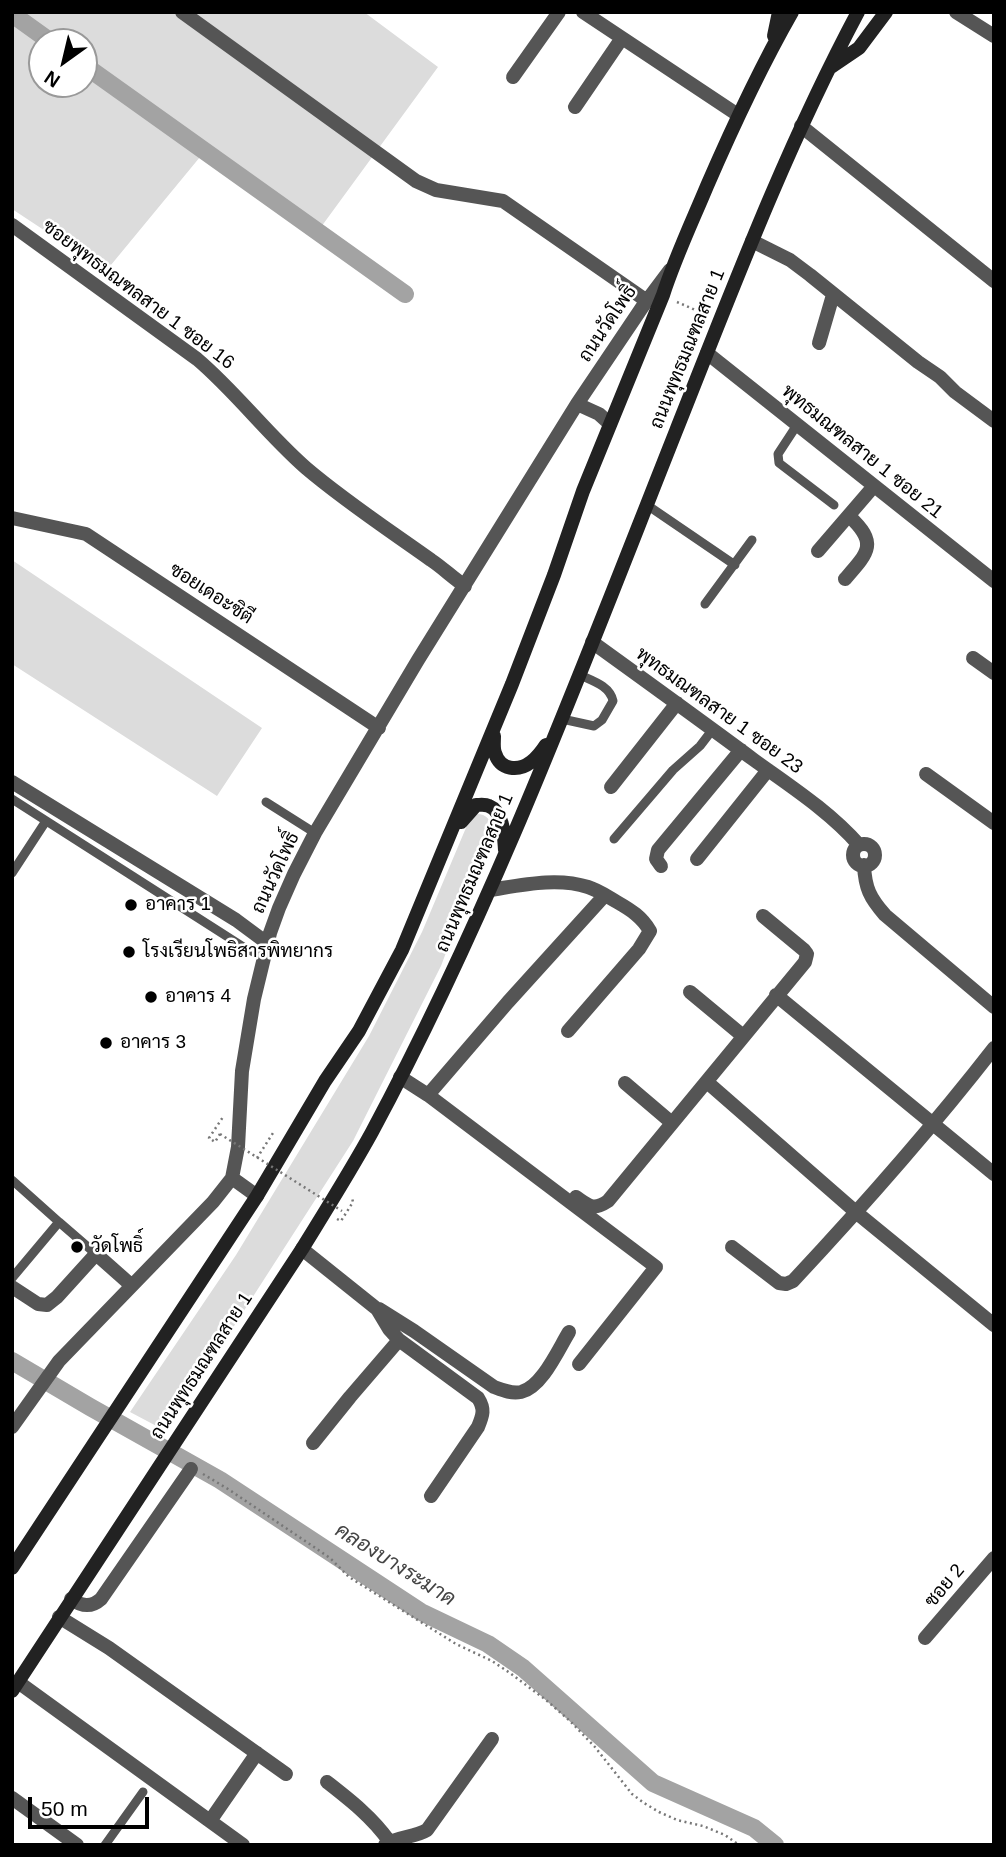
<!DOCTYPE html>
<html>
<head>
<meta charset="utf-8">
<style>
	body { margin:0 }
	#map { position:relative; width:1006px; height:1857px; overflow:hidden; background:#fff; font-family:Arial,sans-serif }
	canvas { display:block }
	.frame { position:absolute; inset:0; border:14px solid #000; pointer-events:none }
	.north { position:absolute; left:28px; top:28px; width:70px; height:70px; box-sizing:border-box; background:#fff; border:2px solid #999; border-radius:50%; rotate:214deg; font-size:19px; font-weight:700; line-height:28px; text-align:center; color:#000 }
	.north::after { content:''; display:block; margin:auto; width:24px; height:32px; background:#000; clip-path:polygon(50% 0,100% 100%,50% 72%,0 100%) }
	.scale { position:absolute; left:28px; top:1797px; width:121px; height:32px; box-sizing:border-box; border:4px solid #000; border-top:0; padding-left:9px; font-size:21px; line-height:24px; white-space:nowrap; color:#000; -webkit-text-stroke:5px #fff; paint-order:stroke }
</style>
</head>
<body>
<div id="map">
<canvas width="1006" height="1857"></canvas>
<div class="frame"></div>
<div class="north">N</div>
<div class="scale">50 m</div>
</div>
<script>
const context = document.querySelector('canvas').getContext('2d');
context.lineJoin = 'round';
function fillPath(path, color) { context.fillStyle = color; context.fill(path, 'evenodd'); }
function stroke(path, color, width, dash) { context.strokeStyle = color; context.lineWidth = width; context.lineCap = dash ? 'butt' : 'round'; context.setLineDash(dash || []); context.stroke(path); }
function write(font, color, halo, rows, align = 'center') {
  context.font = font + ' Arial,Sarabun,sans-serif'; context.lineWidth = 5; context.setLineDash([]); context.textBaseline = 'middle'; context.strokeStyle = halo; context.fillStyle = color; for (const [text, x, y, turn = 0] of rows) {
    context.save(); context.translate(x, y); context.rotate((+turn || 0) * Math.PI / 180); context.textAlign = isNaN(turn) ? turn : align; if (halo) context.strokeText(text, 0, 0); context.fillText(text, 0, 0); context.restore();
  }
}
fillPath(new Path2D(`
	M12,12H364L438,67L313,238L200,157L106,271L12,209ZM42,42H84V84H42Z
	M12,560L262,728L217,796L12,664Z
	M474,814C486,813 491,819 492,830L441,966L353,1141L200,1379L164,1430L130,1412L236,1255L369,1036L422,932L468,823Z`), '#dcdcdc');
stroke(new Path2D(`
	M12,14L51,42
	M84,65L405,294
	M12,1361L90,1407L220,1480L421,1612L488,1644L523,1668L653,1783L754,1828L775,1845`), '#a3a3a3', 18);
stroke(new Path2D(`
	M677,302L707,315
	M220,1134L215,1142L209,1138L223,1117
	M257,1158L273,1133L275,1134
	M337,1219L341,1221L353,1202L352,1198
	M203,1474L228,1489L314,1547L330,1558L349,1577L456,1644L492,1661L510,1673L546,1700L570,1721L595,1747L632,1794L644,1803L659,1812L677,1820L703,1826L725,1835L739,1845`), '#777', 2.5, [2, 3.5]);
stroke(new Path2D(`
	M797,425L778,454L779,463L834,505
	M647,505L735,565
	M705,604L752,540
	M562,719L594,726L602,720L613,701C610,686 593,681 580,675
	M12,799L245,948L264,957
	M266,802L315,833
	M614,839L673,770L700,746L713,729
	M12,873L46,821
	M12,1180L59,1222L12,1278
	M59,1222L96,1254
	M105,1845L143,1792`), '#555', 9);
stroke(new Path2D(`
	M182,12L416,181L436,190L503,201L647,301
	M583,12L738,115
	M956,12L994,36
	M513,77L559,12
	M575,107L622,38
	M801,126L994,281
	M12,225L197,359C236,392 267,434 306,468C346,502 389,530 431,560C443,568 453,578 465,586
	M752,241L790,260L810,275L918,362L940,377L955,392L994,421
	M819,343L833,295
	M707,353L994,581
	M577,404L599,414L610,424
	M12,518L86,534L379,728
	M818,551L874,486
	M845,579C869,552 878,543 849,516
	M592,642C646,681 700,720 754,760C790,786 829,811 859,845
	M973,658L994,673
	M926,774L994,823
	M12,782L236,920L267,943
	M611,787L677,703
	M853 855a11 11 0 1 1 22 0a11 11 0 1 1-22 0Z
	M697,859L768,770
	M864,865C865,888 870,898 885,915L994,1007
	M661,866L656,859L658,850L741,750
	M490,890C522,885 557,877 588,887C598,890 608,897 617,902C631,910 642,917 650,931L639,949L568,1031
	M690,992L743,1036
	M776,995L994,1174
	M400,1077L428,1095L656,1267L579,1364
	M707,1082L857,1213L994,1325
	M625,1083L672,1123
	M428,1095L508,1002L605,895
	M232,1178L257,1196
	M576,1197C589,1206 593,1211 608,1201L805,962L807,954L804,950L763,916
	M732,1247L779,1283L786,1284L793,1281C863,1206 931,1129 994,1048
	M302,1249L377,1309L389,1329L399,1340L350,1397L313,1443
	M12,1287L38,1304L47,1305L57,1297L96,1254L131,1285
	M379,1309L414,1331L494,1387C502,1390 511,1394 521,1392C542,1387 558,1350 569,1332
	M399,1340L478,1398C485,1409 483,1415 478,1427L431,1496
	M12,1427L59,1361L213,1202L232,1178L238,1147L242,1071L254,999L270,933L279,908L294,874L315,833L418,660L577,404L643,306L670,270
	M71,1599C81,1606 91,1608 101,1599L191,1469
	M59,1617L109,1648L286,1774
	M925,1638L994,1558
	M18,1682L243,1845
	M327,1782C350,1800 372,1817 389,1841
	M12,1798L77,1845
	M210,1821L257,1753
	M385,1845C398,1836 414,1838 427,1830L492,1739`), '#555', 14);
stroke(new Path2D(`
	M774,36L779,12
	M831,67L859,48L886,12
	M494,736C494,742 493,748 495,753C500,770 518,772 531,762C537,758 542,751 546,745
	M461,822L476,805C480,805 485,804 489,806C504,812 504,837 505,850
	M12,1568L257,1196L325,1081L359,1031L402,950L512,684L554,575L583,491L663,295C675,258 692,222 707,186C733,126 760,68 792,12
	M12,1691L302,1249C326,1210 350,1172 372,1132C493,907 582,668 676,431C732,290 786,147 858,12`), '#222', 14);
stroke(new Path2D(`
	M220,1134L342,1211`), '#777', 2.5, [2, 3.5]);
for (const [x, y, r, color] of [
	[131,905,7,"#000"],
	[129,952,7,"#000"],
	[151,997,7,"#000"],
	[106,1043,7,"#000"],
	[77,1247,7,"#000"]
]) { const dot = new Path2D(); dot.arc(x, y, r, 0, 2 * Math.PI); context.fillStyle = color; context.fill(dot); stroke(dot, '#fff', 2.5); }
write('19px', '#000', '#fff', [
	["ซอยพุทธมณฑลสาย 1 ซอย 16",138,295,37],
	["ถนนวัดโพธิ์",608,324,-56],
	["ถนนพุทธมณฑลสาย 1",688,349,-68],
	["พุทธมณฑลสาย 1 ซอย 21",862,452,39],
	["ซอยเดอะซิตี",211,594,33],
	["พุทธมณฑลสาย 1 ซอย 23",719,711,36],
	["ถนนวัดโพธิ์",276,873,-65],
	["ถนนพุทธมณฑลสาย 1",475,873,-67],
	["ถนนพุทธมณฑลสาย 1",202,1366,-57],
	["ซอย 2",945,1586,-50]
]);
write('19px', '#000', '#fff', [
	["อาคาร 1",145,905],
	["โรงเรียนโพธิสารพิทยากร",143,952],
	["อาคาร 4",165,997],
	["อาคาร 3",120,1043],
	["วัดโพธิ์",91,1247]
], 'left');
write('italic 21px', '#444', '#fff', [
	["คลองบางระมาด",395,1565,32]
]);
</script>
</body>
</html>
